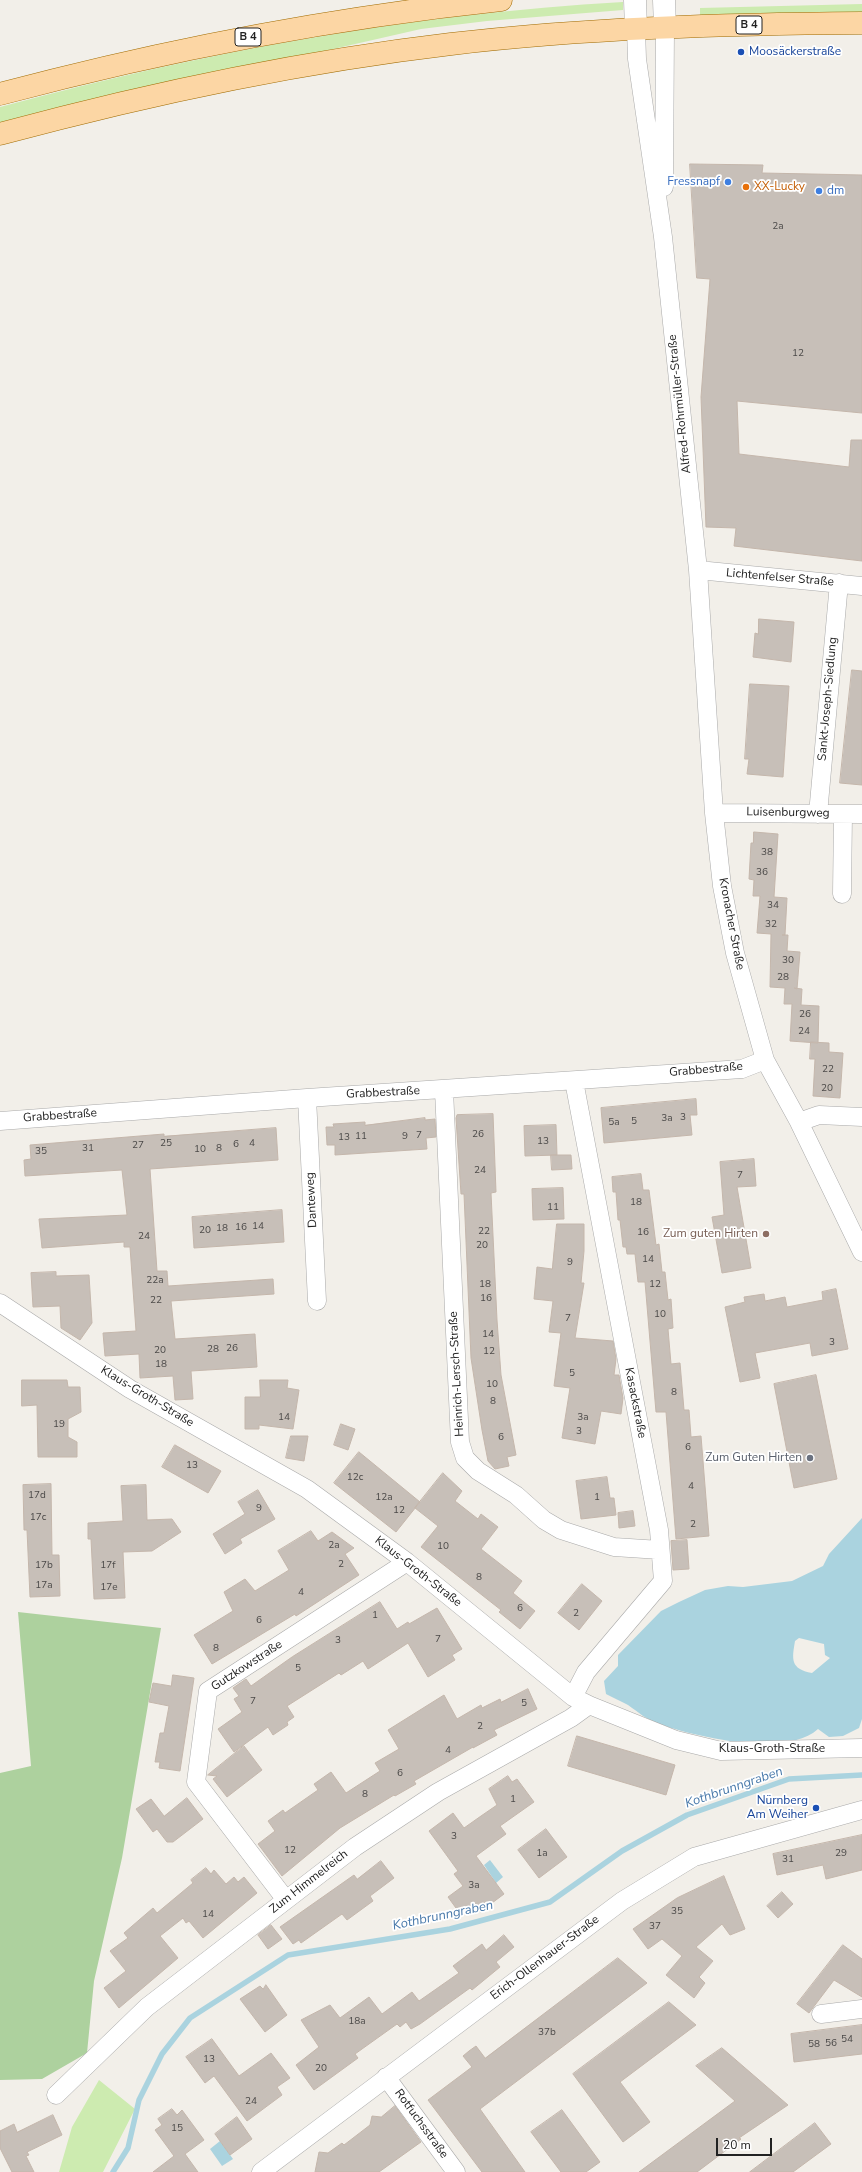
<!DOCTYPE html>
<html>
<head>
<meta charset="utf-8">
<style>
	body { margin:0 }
	#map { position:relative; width:862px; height:2172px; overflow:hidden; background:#f2efe9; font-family:"Nunito Sans",sans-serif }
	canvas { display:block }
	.scale { position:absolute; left:716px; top:2138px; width:56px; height:18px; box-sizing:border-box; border:2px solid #222; border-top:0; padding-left:5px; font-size:12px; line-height:14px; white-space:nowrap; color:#222; -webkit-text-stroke:3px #fff; paint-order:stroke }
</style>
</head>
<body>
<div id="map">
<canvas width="862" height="2172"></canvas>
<div class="scale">20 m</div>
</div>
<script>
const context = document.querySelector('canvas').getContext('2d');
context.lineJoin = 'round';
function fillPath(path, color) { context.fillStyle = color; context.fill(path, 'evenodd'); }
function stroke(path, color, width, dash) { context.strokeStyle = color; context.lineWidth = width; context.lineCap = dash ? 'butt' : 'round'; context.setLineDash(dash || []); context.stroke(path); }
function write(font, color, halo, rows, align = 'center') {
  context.font = font + ' "Nunito Sans",sans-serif'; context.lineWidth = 3.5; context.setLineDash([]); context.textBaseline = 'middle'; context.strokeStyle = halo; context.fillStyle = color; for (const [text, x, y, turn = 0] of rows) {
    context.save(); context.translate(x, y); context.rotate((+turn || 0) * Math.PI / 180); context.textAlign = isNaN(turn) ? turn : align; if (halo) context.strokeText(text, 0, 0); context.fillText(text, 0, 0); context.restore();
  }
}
fillPath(new Path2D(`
	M623,2V10L487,21L421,29L0,125V107C204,52 411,14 623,2Z
	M862,4V15L700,16V8Z
	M99,2080L135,2109L103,2172H59L72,2127Z`), '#cdebb0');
fillPath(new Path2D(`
	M18,1612L161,1628L122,1858L94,1981L87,2053L42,2079L0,2080V1773L31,1766Z`), '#add19e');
fillPath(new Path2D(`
	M862,1518V1719L859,1728L843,1736L829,1737L818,1729C787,1758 696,1737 659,1724C647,1720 638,1712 628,1705C621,1701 613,1698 606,1694L604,1681L618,1666V1655L661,1611L679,1602L705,1590L728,1586L743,1587L792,1581L823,1566L829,1554ZM799,1638L824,1644L825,1655L830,1658L812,1673C790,1669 792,1659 795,1641Z
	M490,1860L503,1877L496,1883L484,1865Z
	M220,2141L233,2159L222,2166L210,2149Z`), '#aad3df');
stroke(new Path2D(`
	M113,2172L128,2148L139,2100L162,2054L190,2018L288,1955L450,1929L550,1902L622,1851L687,1815L789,1779L862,1775`), '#aad3df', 5.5);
const building = new Path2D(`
	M690,164L763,165L762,173L862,175V413L737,401L739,454L849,467L851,440H862V561L734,546L736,528L706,527L701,397L710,279L697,278Z
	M759,619L794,622L791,662L753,657L755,633L758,634Z
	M852,670L862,671V785L840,783Z
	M750,684L789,686L783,777L747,774L749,759H745Z
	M754,832L778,834L774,897L787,898L785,935H782H788L787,951L800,952L797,989L794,988L802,989L801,1005L819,1006L818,1043L790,1041L792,1004H784L785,988L770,987L771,934L757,933L760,896H753L754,880L749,879L751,843H753Z
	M811,1042L829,1043V1052L843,1053L840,1098L813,1096L815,1059H810Z
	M696,1099L697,1115H690L692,1135L604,1143L601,1108Z
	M493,1114L496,1192L491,1193L497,1320L501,1375L516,1455L507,1457L509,1466L495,1469L488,1461L482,1430L471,1358L464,1194H461L456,1118L457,1115Z
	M425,1118V1120L435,1119L436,1137L426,1138L427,1149L335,1155V1145H327L326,1127H334L333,1124L365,1122V1125Z
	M556,1125L557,1155L525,1156L524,1126Z
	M276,1128L278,1160L150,1169L157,1271H167L168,1286L273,1279L274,1294L171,1301L175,1339L255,1334L257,1367L191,1371L193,1399L175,1400L173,1376L140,1378L139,1354L105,1356L103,1333L136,1331L130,1247H124V1242L42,1248L39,1219L127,1215L122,1170L25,1176L24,1160L31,1159L30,1145L164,1134V1136Z
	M551,1155H571L572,1169L552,1170Z
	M754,1159L756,1186L737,1187L751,1268L722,1273L712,1217L724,1215L720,1162Z
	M641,1174L643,1190H649L656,1245L659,1244L662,1272H665L668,1300L671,1299L673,1328L668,1329L671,1364L680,1363L684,1410H689L691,1437L701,1436L709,1536L676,1539L666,1412H656L645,1282H638L635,1254H627L626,1247H623L620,1220H618L616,1192H613L612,1177Z
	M563,1188L564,1219L533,1220L532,1189Z
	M282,1210L284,1242L194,1248L192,1217Z
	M557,1224H584V1251L581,1283H584L575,1338L613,1341L616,1359L614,1375H619L623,1398L621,1414L601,1411L595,1444L562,1438L570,1388L554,1386L561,1333L549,1332L553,1301L534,1299L537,1267L552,1269Z
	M56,1272V1276L89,1275L92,1323L80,1340L61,1328L60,1306L33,1307L31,1273Z
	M836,1289L848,1349L812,1356L810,1343L755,1353L760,1378L740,1382L725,1307L745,1302L744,1297L764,1294L765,1301L785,1297L787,1307L823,1300L822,1292Z
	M816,1375L837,1479L794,1488L774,1384Z
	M22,1380H67L68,1387H80L81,1412L68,1419V1437L77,1442V1457H38L37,1405L22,1406Z
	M260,1380H288L287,1388L299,1390L293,1429L259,1425V1429H245V1397H260Z
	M341,1424L355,1429L348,1450L334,1445Z
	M291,1436H308L304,1461L286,1458Z
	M175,1445L221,1471L208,1493L162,1467Z
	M359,1452L420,1502L396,1532L334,1483Z
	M443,1473L462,1491L455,1501L478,1519L481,1514L498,1527L481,1549L522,1581L513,1593L535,1611L520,1629L499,1612L501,1610L421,1547L438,1526L415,1508Z
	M607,1477L610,1498H614L616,1515L581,1519L576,1481Z
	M51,1484L52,1555H59L60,1596L30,1597L27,1530H24L23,1485Z
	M146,1485L147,1520L172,1519L181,1532L152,1551L123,1552L125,1598L94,1599L91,1539H88V1523L123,1521L121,1486Z
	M258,1490L275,1519L240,1539L242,1543L225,1554L213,1534L245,1514L238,1502Z
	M633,1511L635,1526L619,1528L618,1513Z
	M311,1531L318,1541L332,1532L354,1548L345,1554L359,1575L296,1616L295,1614L212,1664L194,1635L233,1611L224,1592L245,1579L255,1591L289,1570L278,1551Z
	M687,1540L689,1569L673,1570L671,1541Z
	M582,1584L602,1601L579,1630L558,1613Z
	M380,1602L397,1629L408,1622L409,1624L437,1608L462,1649L452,1655L455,1660L428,1677L408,1643L368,1669L363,1661L341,1675L339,1673L287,1706L294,1717L287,1722L288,1725L273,1735L268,1727L234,1752L218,1729L242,1712L234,1699L239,1696L233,1688L246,1679L251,1686L292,1657Z
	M173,1675L194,1678L180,1771L159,1768L160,1762H155L160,1733H164L169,1706L149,1702L153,1683L171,1686Z
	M528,1689L537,1709L494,1730L497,1735L473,1748V1747L414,1781L416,1784L395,1796L394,1795L340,1828L282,1876L258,1844L275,1831L268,1821L283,1810L285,1813L318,1790L314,1784L331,1772L346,1793L380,1771L375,1763L399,1749L388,1730L444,1695L457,1719L481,1705L482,1708L500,1699L501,1702Z
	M577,1736L675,1765L666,1795L568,1766Z
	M244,1746L262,1770L227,1797L213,1779L217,1776L208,1775Z
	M508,1776L512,1782L517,1779L534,1802L500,1826L506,1834L476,1856L504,1894L480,1912L475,1905L461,1915L448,1897L463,1886L454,1874L458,1871L429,1831L453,1813L464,1828L481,1816L497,1805L489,1789Z
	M187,1798L203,1819L173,1842H167L157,1829L153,1832L136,1809L151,1799L164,1816Z
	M546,1829L567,1857L539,1878L518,1850Z
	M862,1835V1870L826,1879L823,1865L777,1875L773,1854Z
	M381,1861L394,1878L370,1896L373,1901L347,1920L342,1914L301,1943L299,1940L293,1944L280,1927L354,1875L357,1879Z
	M206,1868L211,1874L214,1870L226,1884L234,1877L238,1882L244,1877L257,1893L203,1938L189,1921L186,1923L183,1918L160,1936L178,1958L119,2008L104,1988L126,1971L110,1951L128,1938L124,1933L153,1908L157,1913L193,1883L191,1880Z
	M724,1876L745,1929L730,1935L722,1924L696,1947L713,1961L699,1977L705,1983L694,1998L666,1975L682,1956L662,1939L648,1949L633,1929L677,1898Z
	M782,1892L793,1904L778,1918L767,1906Z
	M271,1925L282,1939L268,1949L258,1935Z
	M504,1935L514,1947L496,1962L500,1967L472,1990L470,1988L420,2024L411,2029L406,2022L400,2027L397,2024L355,2054L358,2058L314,2090L296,2065L319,2047L301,2020L330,2005L340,2018L369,1997L382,2014L412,1992L419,2001L459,1973L453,1966L482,1944L486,1950Z
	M843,1945L862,1959V1997L834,1980L809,2013L797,2004Z
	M618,1958L647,1983L480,2109L525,2172H482L428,2100L472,2067L463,2056L469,2051L476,2046L485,2058Z
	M266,1985L287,2015L265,2032L240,1999L260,1986L263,1989Z
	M669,2002L696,2025L620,2082L650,2122L623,2142L573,2074Z
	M862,2025V2054L794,2062L791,2034Z
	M212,2039L239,2076L271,2053L290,2078L277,2087L282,2095L247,2121L214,2076L205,2083L186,2057Z
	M722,2048L788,2105L739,2138L741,2139L697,2172H639L735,2101L696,2066Z
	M395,2106L421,2142L379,2172H315L319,2152L328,2153L342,2143L344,2145L370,2125L372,2116L381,2117Z
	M172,2109L177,2115L182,2110L204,2140L185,2154L198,2172H153L174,2156L155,2130L162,2125L158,2119Z
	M562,2110L600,2162L586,2172H561L531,2132Z
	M53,2115L62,2135L27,2152L29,2155L26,2156L34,2172H12L0,2148V2131L14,2124L17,2132Z
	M237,2117L252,2139L230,2155L215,2134Z
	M815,2123L831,2144L793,2172H750Z`);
fillPath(building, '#c7bfb8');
stroke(building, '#c4b6ab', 1);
const minor = new Path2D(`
	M636,29L637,59L663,237L698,570L714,813L722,886L735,953L765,1060L799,1122L862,1252
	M664,187L665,27
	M698,570L862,586
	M714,813L862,814
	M818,814L839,583
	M842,894L843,814
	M444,1090L460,1442L465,1458L478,1471L516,1495L544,1520L561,1530L614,1547L660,1550
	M307,1098L317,1301
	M0,1121L307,1098L742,1069L765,1060
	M799,1122L819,1115L862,1117
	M0,1303L130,1389L307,1489L407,1562L573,1697L589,1705L676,1740L721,1751L862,1748
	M573,1697L586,1672L663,1581L659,1530L574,1081
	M286,1900L196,1782L208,1691L407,1562
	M821,2014L862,2009
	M386,2077L456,2172
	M56,2095L147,2007L355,1847L438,1792L571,1718L589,1705
	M261,2172L622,1901L694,1857L862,1810`);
const tertiary = new Path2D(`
	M635,0L636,29
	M664,0L665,27`);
const primary = new Path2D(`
	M0,94C165,50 331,18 501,0
	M0,134C148,94 298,62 451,44C587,28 725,24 862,23`);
stroke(minor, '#a9a9a9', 19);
stroke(tertiary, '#a9a9a9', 23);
stroke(primary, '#a06b00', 23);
stroke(minor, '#fff', 18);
stroke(tertiary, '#fff', 22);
stroke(primary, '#fcd6a4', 22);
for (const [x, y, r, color] of [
	[741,52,4,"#1a4fb4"],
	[728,182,4,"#3f7fe0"],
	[746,187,4,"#e8710a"],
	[819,191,4,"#3f7fe0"],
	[766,1234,4,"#8d6e63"],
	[810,1458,4,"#6b7280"],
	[816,1808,4,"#1a4fb4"]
]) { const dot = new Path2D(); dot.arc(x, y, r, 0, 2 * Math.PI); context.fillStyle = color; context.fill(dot); stroke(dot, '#fff', 1.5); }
write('10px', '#4b4948', null, [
	["2a",778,227],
	["12",798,354],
	["38",767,853],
	["36",762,873],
	["34",773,906],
	["32",771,925],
	["30",788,961],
	["28",783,978],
	["26",805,1015],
	["24",804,1032],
	["22",828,1070],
	["20",827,1089],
	["3",683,1118],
	["3a",667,1119],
	["5",634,1122],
	["5a",614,1123],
	["26",478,1135],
	["7",419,1136],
	["11",361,1137],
	["9",405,1137],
	["13",344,1138],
	["13",543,1142],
	["25",166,1144],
	["4",252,1144],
	["6",236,1145],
	["27",138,1146],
	["31",88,1149],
	["8",219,1149],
	["10",200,1150],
	["35",41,1152],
	["24",480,1171],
	["7",740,1176],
	["18",636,1203],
	["11",553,1208],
	["14",258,1227],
	["16",241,1228],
	["18",222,1229],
	["20",205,1231],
	["22",484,1232],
	["16",643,1233],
	["24",144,1237],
	["20",482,1246],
	["14",648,1260],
	["9",570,1263],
	["22a",155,1281],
	["18",485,1285],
	["12",655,1285],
	["16",486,1299],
	["22",156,1301],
	["10",660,1315],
	["7",568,1319],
	["14",488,1335],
	["3",832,1343],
	["26",232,1349],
	["28",213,1350],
	["20",160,1351],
	["12",489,1352],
	["18",161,1365],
	["5",572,1374],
	["10",492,1385],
	["8",674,1393],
	["8",493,1402],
	["14",284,1418],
	["3a",583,1418],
	["19",59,1425],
	["3",579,1432],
	["6",501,1438],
	["6",688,1448],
	["13",192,1466],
	["12c",355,1478],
	["4",691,1487],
	["17d",37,1496],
	["12a",384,1498],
	["1",597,1498],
	["9",259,1509],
	["12",399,1511],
	["17c",38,1518],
	["2",693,1525],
	["2a",334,1546],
	["10",443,1547],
	["2",341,1565],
	["17b",44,1566],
	["17f",108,1566],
	["8",479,1578],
	["17a",44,1586],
	["17e",109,1588],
	["4",301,1593],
	["6",520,1609],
	["2",576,1614],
	["1",375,1616],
	["6",259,1621],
	["7",438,1640],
	["3",338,1641],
	["8",216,1649],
	["5",298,1669],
	["7",253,1702],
	["5",524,1704],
	["2",480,1727],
	["4",448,1751],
	["6",400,1774],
	["8",365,1795],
	["1",513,1800],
	["3",454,1837],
	["12",290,1851],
	["1a",542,1854],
	["29",841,1854],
	["31",788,1860],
	["3a",474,1886],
	["35",677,1912],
	["14",208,1915],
	["37",655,1927],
	["18a",357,2022],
	["37b",547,2033],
	["54",847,2040],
	["56",831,2044],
	["58",814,2045],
	["13",209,2060],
	["20",321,2069],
	["24",251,2102],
	["15",177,2129]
]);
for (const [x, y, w] of [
	[749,25,26],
	[248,37,26]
]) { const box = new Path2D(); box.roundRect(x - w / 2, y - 9, w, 18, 3); context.fillStyle = '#fff'; context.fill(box); stroke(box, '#222', 1); }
write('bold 11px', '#222', null, [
	["B 4",749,25],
	["B 4",248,37]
]);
write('12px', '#164399', '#fff', [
	["Moosäckerstraße",749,52],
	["Nürnberg",808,1801,"right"],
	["Am Weiher",808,1815,"right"]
], 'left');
write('12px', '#366cbe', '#fff', [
	["Fressnapf",720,182],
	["dm",827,191,"left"]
], 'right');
write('12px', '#c56008', '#fff', [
	["XX-Lucky",754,187]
], 'left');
write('12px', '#222', '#fff', [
	["Alfred-Rohrmüller-Straße",680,404,-96],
	["Lichtenfelser Straße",780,578,5],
	["Sankt-Joseph-Siedlung",828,699,-85],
	["Luisenburgweg",788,813,1],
	["Kronacher Straße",731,924,79],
	["Grabbestraße",706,1070,-5],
	["Grabbestraße",383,1093,-3],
	["Grabbestraße",60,1116,-4],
	["Danteweg",312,1200,-93],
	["Heinrich-Lersch-Straße",457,1374,-93],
	["Klaus-Groth-Straße",147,1397,31],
	["Kasackstraße",635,1403,79],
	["Klaus-Groth-Straße",418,1572,38],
	["Gutzkowstraße",247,1666,-33],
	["Klaus-Groth-Straße",772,1749],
	["Zum Himmelreich",309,1882,-38],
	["Erich-Ollenhauer-Straße",545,1958,-37],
	["Rotfuchsstraße",421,2124,54]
]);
write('12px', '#785e54', '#fff', [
	["Zum guten Hirten",758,1234]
], 'right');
write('12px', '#5b616d', '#fff', [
	["Zum Guten Hirten",802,1458]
], 'right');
write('italic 13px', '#4a7aab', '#fff', [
	["Kothbrunngraben",734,1788,-19],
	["Kothbrunngraben",443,1916,-12]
]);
</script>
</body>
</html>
